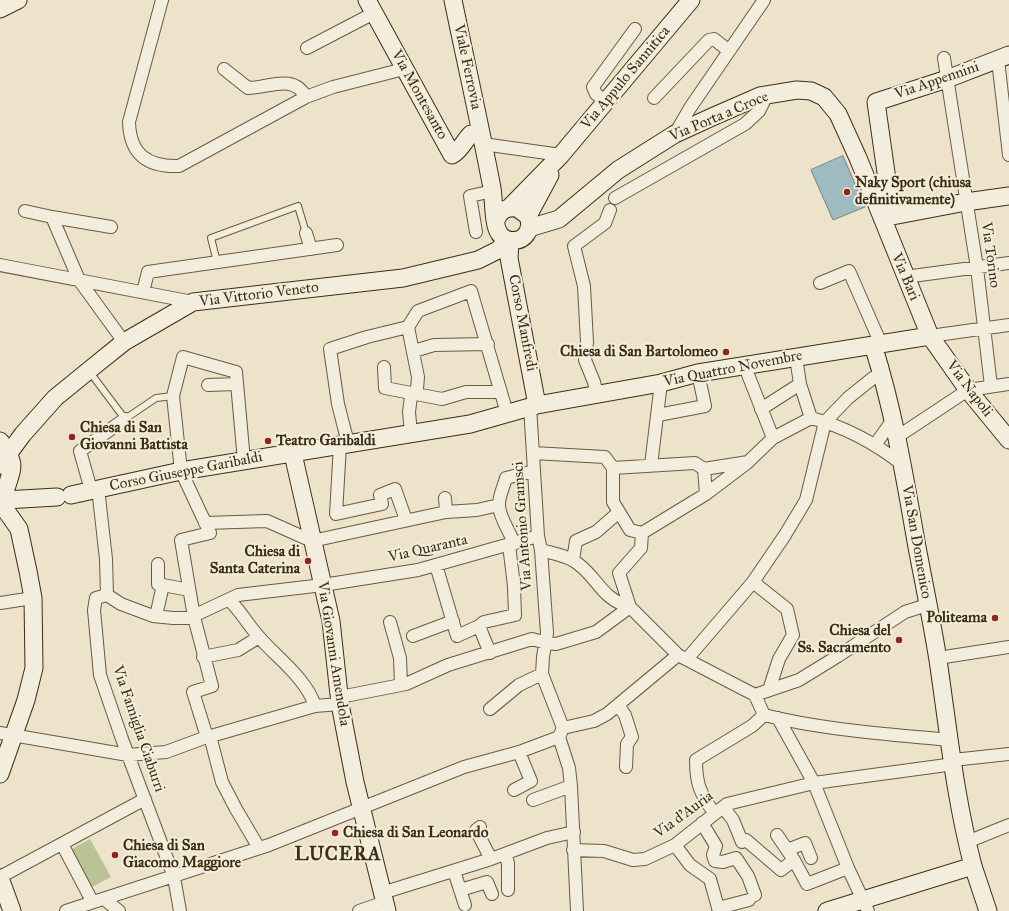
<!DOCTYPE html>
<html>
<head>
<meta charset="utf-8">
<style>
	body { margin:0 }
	canvas { display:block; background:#ece3ca }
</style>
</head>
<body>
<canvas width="1009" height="911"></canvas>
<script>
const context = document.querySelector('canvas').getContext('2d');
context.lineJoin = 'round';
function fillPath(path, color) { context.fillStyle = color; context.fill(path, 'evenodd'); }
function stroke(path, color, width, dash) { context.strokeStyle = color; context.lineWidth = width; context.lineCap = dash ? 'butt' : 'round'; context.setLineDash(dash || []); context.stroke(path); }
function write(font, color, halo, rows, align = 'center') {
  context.font = font + ' "IM FELL Great Primer",serif'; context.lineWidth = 4; context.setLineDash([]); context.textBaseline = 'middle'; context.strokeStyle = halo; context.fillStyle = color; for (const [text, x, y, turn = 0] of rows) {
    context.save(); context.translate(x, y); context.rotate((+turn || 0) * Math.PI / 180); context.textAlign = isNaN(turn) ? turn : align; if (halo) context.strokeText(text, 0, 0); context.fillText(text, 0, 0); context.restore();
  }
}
fillPath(new Path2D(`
	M90,839L111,877L90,888L70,850Z`), '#bac395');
const water = new Path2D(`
	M843,156L865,207L833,220L811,170Z`);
fillPath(water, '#9ebbc2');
stroke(water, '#78827c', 1);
const lane = new Path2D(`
	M217,262L211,238L298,206L306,233
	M89,371L125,419L156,398L173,396`);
const street = new Path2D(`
	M162,0L129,122C130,155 148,167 179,166L306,97L333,87L404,69
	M307,48L374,13
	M944,58L977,268L991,386
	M998,60L1009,155
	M224,69L248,88C269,88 293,73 306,97
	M654,98L709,40L714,39L729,51
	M605,101L596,94L593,87L635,29
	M675,134L690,108L764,0
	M483,144L561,155
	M615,198L745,124L759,111L767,95
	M25,211L52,217
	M111,227L52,217L79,280L124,342
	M476,232L470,196L493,191
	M306,233L311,249
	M0,265L193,302
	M905,277L1009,263
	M820,283L849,271L881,344
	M143,292L148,272L337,245
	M408,327L418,311L471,291L507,413
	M408,327L418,377L417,389L411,396L409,412L411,433
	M930,336L1009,325
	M414,351L434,345L488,344
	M384,367L385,388L442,399L466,392H501
	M745,367L773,438
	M800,384L811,418
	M208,385L237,384
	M597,394L594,382L585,360L587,342L584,286L574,246L605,223L610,210
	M530,406L538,536L541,550L547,633L543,657L542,674L563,728L559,737
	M761,409L800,384L796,357
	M658,415L705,406L698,373
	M897,437L968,390L1009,384
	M348,443L338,404L330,349L367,337L408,327
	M340,445L336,514L382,504L380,495L395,489L406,520
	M875,445L894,418
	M533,453L605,457L613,468
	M651,465L661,383
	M613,468L695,463L704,469
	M613,468V502L630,530L642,533
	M98,488L106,559L107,595
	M91,490L80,451L125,419
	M706,494L704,469L748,462L773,438L811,418C846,427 875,443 903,465
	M445,498L446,512
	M205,523L267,521L312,541L446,512L477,510L499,505
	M642,533L641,548L619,573L630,607L678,655L755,695
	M642,533L706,494L747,463
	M514,544C510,531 500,519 499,506C498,498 504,486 506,478L534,471
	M541,550C551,553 565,555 574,561C598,576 599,598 630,607
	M573,560L576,541L596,532L619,512
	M158,564V584L189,590
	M436,565L457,636L479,626L490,653
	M753,582L787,609L793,635L779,659L769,690
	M107,595L121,604L153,616L173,618H189L238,595L323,585L418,570L538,536
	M107,595L96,598L94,610L100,675L122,739L174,877L180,911
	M229,600C241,611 248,625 259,637C277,658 306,678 315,706
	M0,603L33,598
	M156,616L163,585
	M390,622L400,658L401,685
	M479,626L484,622L515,615L514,586L509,545
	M413,636L453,621
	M203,657L238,650L259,637
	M938,658L1009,647
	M687,659L753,582L785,535L806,500L825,422L848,398L873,378L883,376
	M755,695L764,715C824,730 887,734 949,740
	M755,695L799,680L838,656L905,612L927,605
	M340,697L406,684L448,665L532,639L546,643L556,644L596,632L630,607
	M618,705L625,715L632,737L627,744L626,767
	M490,709L519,685L542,674
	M778,718L814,783L848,868L868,911
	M563,728L594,721L607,714L678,655
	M0,733L128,755L166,752L204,738L315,706L340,704
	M210,736L222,782L236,809L259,848
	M207,737L193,692L212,686L194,617L181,540L210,533L181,471L173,396L183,357L236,372L244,461
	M559,737L569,768L571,786L577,911
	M953,760L1009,754
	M514,790L531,781L519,752
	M533,800L571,786
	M723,807L733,820L742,842L746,840L781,870L794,860L807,884L848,868
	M714,813C700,793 696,784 696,760L752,726L764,715
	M702,823L716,846L713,855L715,861
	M480,827L476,830L491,859
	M777,835L792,857
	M967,842L1009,825
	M62,844L92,901
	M675,845L690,865L710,879L719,911
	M573,850L604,851L633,860L645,859L675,845L727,804L814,783L954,764
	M787,850L805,843L811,858
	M505,854L508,863V890
	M715,861L723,862L736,858L748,876L755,895
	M454,871L465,905
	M0,877L145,799
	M460,890L487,882L492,894
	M382,893L491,859L547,838L574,832
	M104,899L119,911
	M718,908L749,900
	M66,911L269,845L464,767L519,752L559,737
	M359,911L385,902`);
const secondary = new Path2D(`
	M367,0L452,155C460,151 464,141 471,134H481
	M453,0C466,63 480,125 492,188C494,200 493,224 499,233C505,243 521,243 527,233C531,227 530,222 528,216L517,208C507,207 500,210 496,220
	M0,9L18,0
	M510,207L561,155L691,0
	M892,215L876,102L947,79L1009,55
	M528,216L550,175
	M882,218L966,202L1009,196
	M529,228L559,219L618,170L675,134L712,117L760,96L797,90L811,91L824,97L838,114L858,158L930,336L968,390L1009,440
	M510,241L509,258L537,405
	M873,345C894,411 905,479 917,547C924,584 932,622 938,660C948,728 955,798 973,866
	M0,441C17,465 13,465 5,492C3,497 4,502 0,506
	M293,454L331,621L340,704L355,782L387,911
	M0,465L23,434L55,398L93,367L124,342L193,302L403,278L478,260L498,250L508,240
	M71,495L181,471L470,424L537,405L661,383L698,373L930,336
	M4,500L57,497
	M0,774L26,700L34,668L33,598L28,571L19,529L2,505
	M0,878L12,911
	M827,911L973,866L988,911`);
stroke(lane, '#6a5a40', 8);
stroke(street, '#6a5a40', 14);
stroke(secondary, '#3f2d12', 19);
stroke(lane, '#f3eddd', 6);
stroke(street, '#f3eddd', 12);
stroke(secondary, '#f3eddd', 17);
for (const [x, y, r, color] of [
	[847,192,4,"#8f2418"],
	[726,352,4,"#8f2418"],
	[72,437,4,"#8f2418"],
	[268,441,4,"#8f2418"],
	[308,561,4,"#8f2418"],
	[995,618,4,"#8f2418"],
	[899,640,4,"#8f2418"],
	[335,833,4,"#8f2418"],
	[115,855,4,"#8f2418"]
]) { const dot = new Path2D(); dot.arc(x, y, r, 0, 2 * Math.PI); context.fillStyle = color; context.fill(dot); stroke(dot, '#f3eddd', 1.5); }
write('15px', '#3f2d12', '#f3eddd', [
	["Viale Ferrovia",467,67,78],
	["Via Appulo Sannitica",626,78,-50],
	["Via Appennini",937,81,-19],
	["Via Montesanto",419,95,61],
	["Via Porta a Croce",719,117,-23],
	["Via Torino",990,255,82],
	["Via Bari",905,277,67],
	["Via Vittorio Veneto",259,295,-7],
	["Corso Manfredi",522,323,79],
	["Via Quattro Novembre",733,369,-11],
	["Via Napoli",969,389,53],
	["Corso Giuseppe Garibaldi",186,472,-11],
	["Via Antonio Gramsci",523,526,-94],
	["Via San Domenico",916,542,80],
	["Via Quaranta",428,549,-13],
	["Via Giovanni Amendola",333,654,81],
	["Via Famiglia Ciaburri",138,729,71],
	["Via d'Auria",684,815,-36]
]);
write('bold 15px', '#3f2d12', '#f3eddd', [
	["Naky Sport (chiusa",855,183],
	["definitivamente)",855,200],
	["Chiesa di San Bartolomeo",718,352,"right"],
	["Chiesa di San",80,428],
	["Giovanni Battista",80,445],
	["Teatro Garibaldi",276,441],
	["Chiesa di",300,552,"right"],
	["Santa Caterina",300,569,"right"],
	["Politeama",987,618,"right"],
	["Chiesa del",891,631,"right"],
	["Ss. Sacramento",891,648,"right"],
	["Chiesa di San Leonardo",343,833],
	["Chiesa di San",123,846],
	["Giacomo Maggiore",123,863]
], 'left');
context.letterSpacing = '1px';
write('bold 19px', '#3f2d12', '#f3eddd', [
	["LUCERA",338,855]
]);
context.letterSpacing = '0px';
</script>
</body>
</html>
